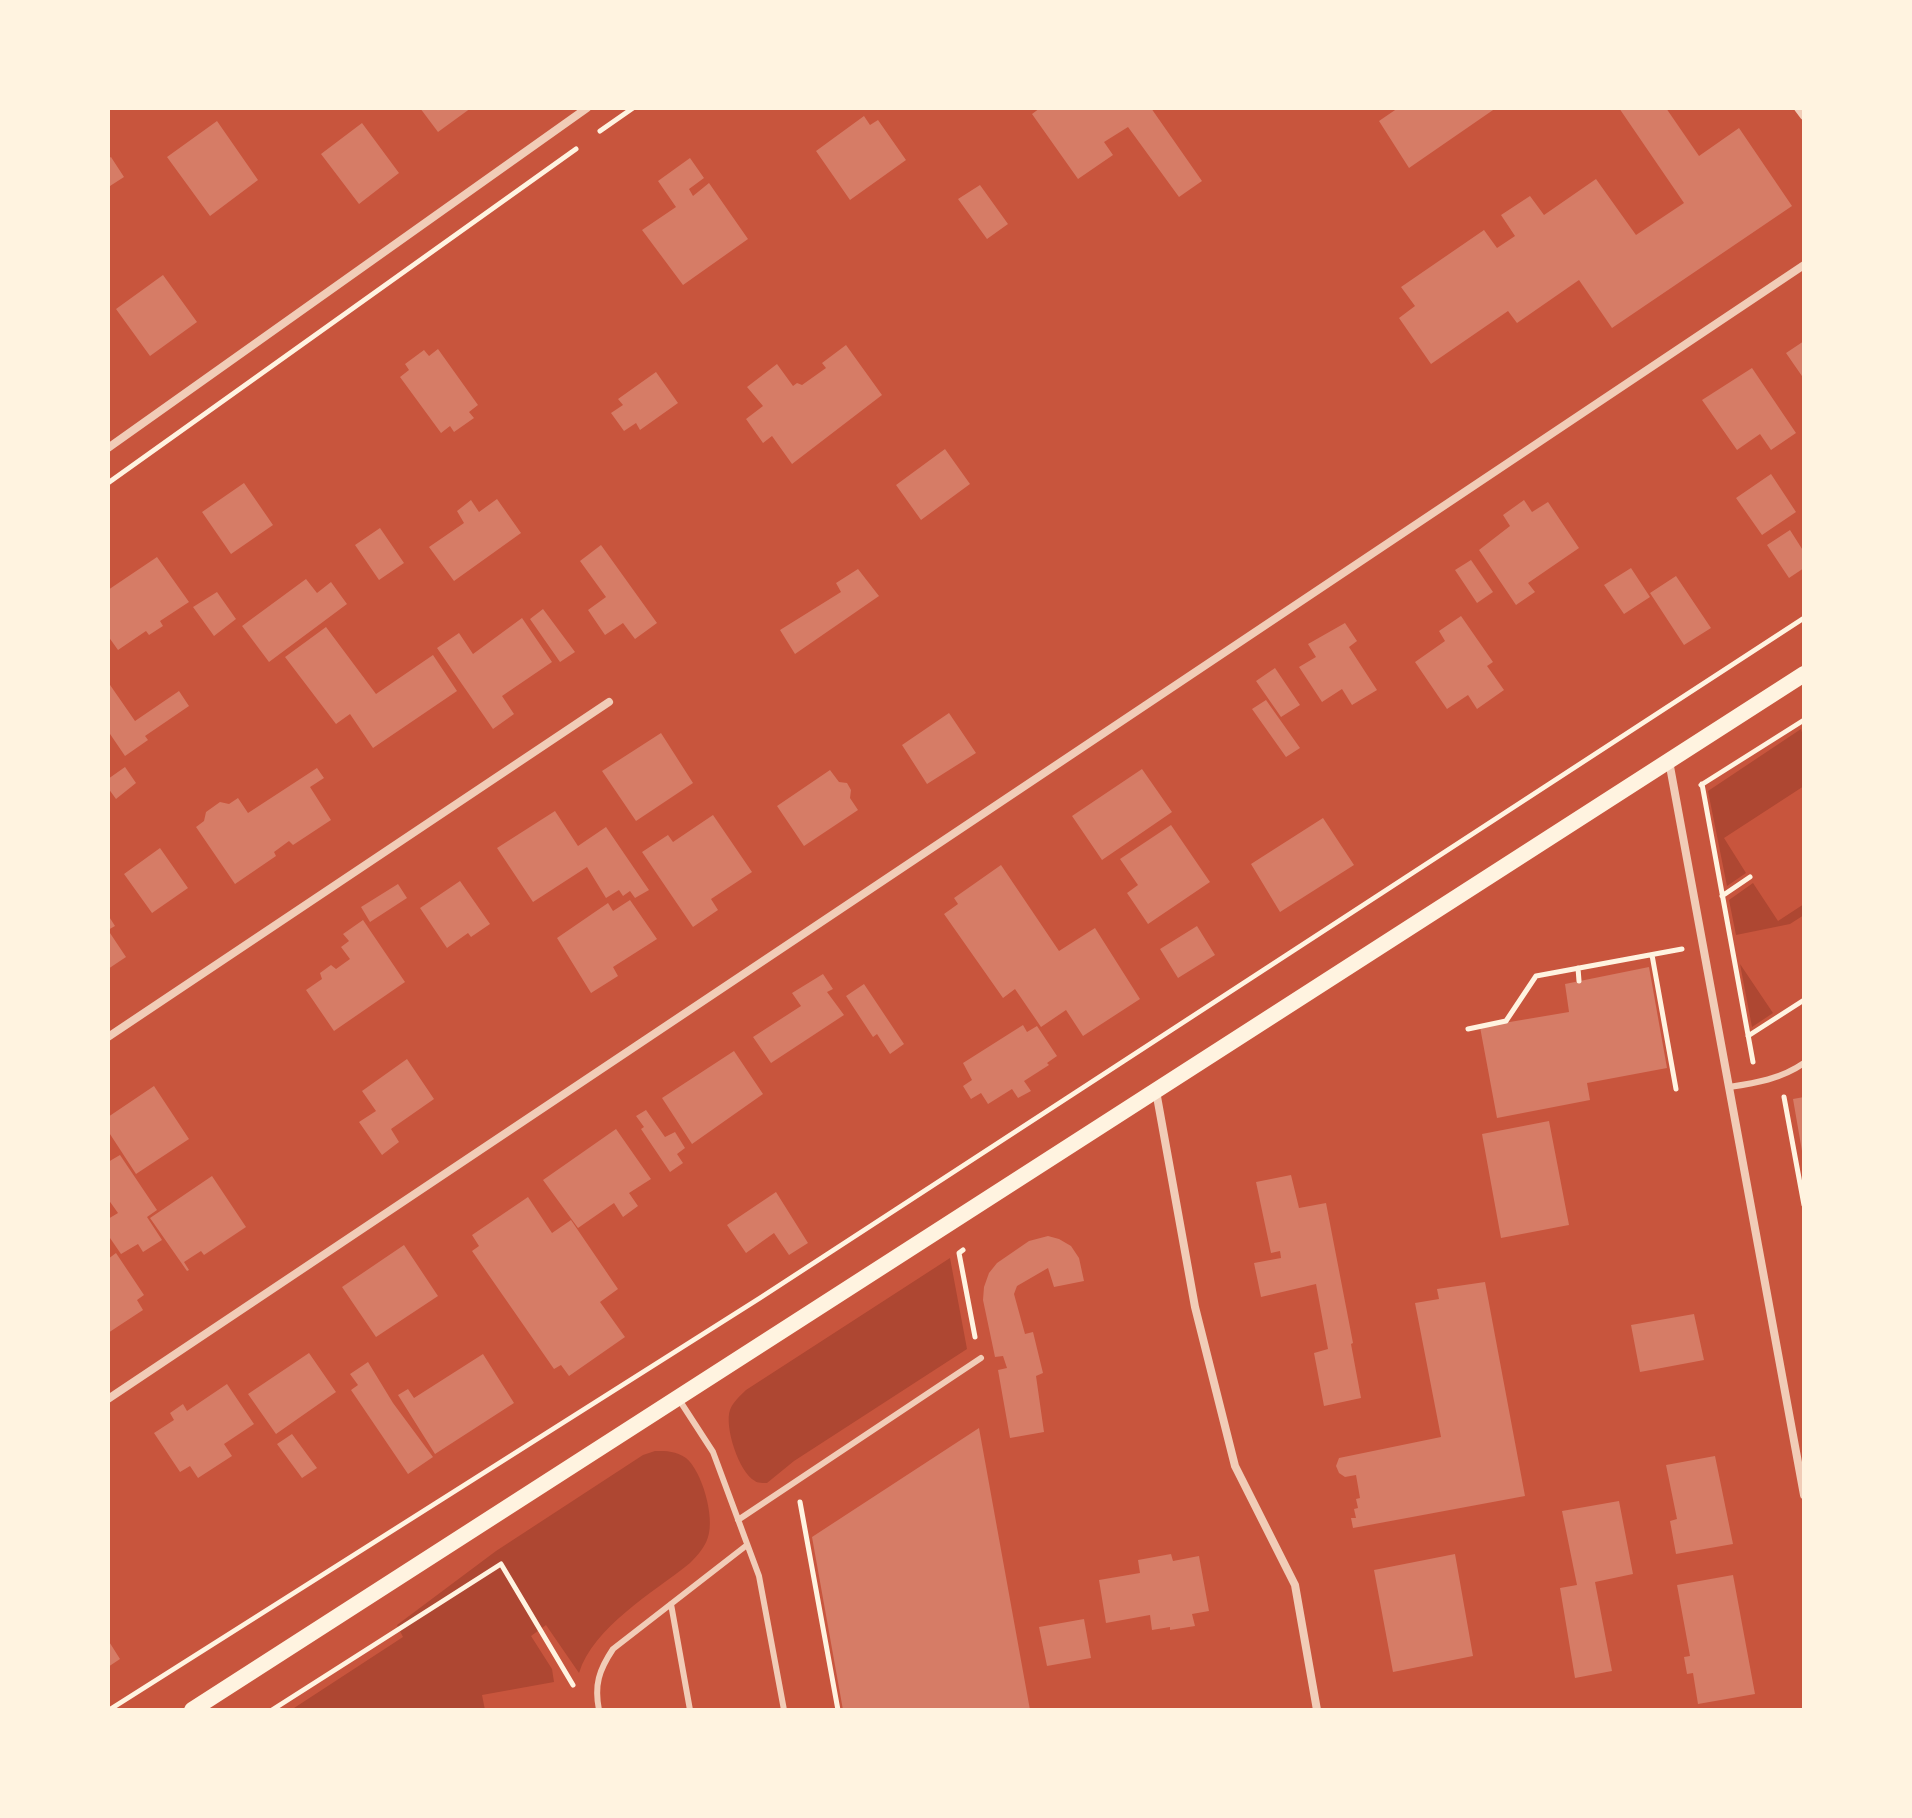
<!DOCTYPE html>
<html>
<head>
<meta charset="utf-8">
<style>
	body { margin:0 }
	#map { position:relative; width:1912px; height:1818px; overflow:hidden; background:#c8553d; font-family:"Space Grotesk",sans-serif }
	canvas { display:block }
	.frame { position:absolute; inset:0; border:110px solid #fff3e0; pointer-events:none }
</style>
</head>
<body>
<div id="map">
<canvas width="1912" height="1818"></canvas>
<div class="frame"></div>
</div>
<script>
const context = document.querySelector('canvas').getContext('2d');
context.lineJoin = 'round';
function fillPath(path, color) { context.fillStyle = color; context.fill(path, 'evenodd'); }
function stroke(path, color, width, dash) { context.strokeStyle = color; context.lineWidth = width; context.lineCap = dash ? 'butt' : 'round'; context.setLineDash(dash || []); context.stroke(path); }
fillPath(new Path2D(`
	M1801,729L1804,740V786L1724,838L1746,873L1727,886L1708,791Z
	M1753,883L1778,921L1804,904V915L1790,924L1736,935L1729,900Z
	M1740,964L1773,1013L1752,1027Z
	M950,1258L967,1349L794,1461L767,1483C764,1483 757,1483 755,1481C739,1473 724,1426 730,1410C733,1402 740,1396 746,1390Z
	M655,1451C667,1451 676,1451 686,1458C702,1471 715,1517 708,1537C705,1547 698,1555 690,1563C653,1593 594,1626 579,1673L546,1625L531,1636L552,1669L554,1682L482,1695L485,1710H291L403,1637L397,1625L496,1551L643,1455Z`), '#ae4732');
fillPath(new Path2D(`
	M420,108H471L438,132Z
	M1040,108H1151L1202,181L1179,197L1128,127L1104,142L1113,155L1078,179L1032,114Z
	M1398,108H1496L1409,168L1379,121Z
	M1619,108H1666L1699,156L1739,128L1792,206L1612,328L1579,280L1517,323L1508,311L1431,364L1399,318L1415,306L1401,287L1484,230L1497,248L1515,236L1501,215L1530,196L1544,215L1596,179L1636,235L1684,203Z
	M864,116L870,125L878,120L906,160L850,200L816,151Z
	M217,121L258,180L210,216L167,157Z
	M362,123L399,173L359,204L321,154Z
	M111,157L124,177L110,186L108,159Z
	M690,158L704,178L689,189L693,196L709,183L748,239L683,285L642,230L676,207L658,181Z
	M980,185L1008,224L987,239L958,199Z
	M163,275L197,322L150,356L116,309Z
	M1804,341V379L1786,353Z
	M846,345L882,395L792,464L772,436L763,443L746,419L763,406L747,387L777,364L793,386L797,383L802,385L826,368L822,363Z
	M438,349L478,405L469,412L474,418L454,432L450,426L441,433L400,377L409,370L405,364L424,350L429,356Z
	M1752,368L1796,433L1771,450L1760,434L1737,450L1702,400Z
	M656,372L678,403L640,430L636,423L624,431L611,413L623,405L618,399Z
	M945,449L970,484L921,520L896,485Z
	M1771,474L1796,512L1762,535L1736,498Z
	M244,483L273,525L231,554L202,512Z
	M497,499L521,533L454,581L429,547L464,523L457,511L471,500L479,512Z
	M1524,500L1532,512L1548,502L1579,548L1528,583L1535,592L1516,605L1479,550L1510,526L1503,515Z
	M380,528L404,563L379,580L355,545Z
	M1790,530L1804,552V568L1789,578L1767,545Z
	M601,545L657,623L635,639L623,623L605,635L588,610L606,597L580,561Z
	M157,557L189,602L160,621L163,626L149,635L146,631L118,650L108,636V590Z
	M1471,560L1493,592L1477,603L1455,570Z
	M1631,568L1650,597L1624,614L1604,585Z
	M858,569L879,596L795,654L780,630L841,592L836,583Z
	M1676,576L1711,628L1684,645L1650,593Z
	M306,579L317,593L331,582L347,604L269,662L242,626Z
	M217,592L236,619L214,636L193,607Z
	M543,609L575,652L560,662L530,619Z
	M1461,616L1493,662L1487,666L1504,690L1477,709L1468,695L1447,709L1415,662L1445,641L1439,631Z
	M522,618L552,662L502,696L514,714L493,729L437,648L459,633L473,654Z
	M1345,623L1357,641L1349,647L1377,690L1352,705L1342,689L1322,702L1299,667L1316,657L1308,644Z
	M326,627L376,694L433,655L457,691L373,748L350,714L336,724L285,657Z
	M1275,668L1300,705L1281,717L1256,681Z
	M108,682L135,721L179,691L189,706L145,736L148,740L125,756L108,731Z
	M1266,700L1300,748L1286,757L1252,709Z
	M949,713L976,753L927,784L902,745Z
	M661,733L693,783L636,821L602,771Z
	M125,767L136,783L116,799L108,788V779Z
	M317,768L324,778L310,787L331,820L293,845L289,841L274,852L276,856L235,884L196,827L204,821L206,812L220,802L229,804L238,798L248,813Z
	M1142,769L1172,812L1102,860L1072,816Z
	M830,770L839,782L847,783L851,790L850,798L858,810L804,846L777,806Z
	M555,811L578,846L606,827L649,890L635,898L630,891L623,896L619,890L606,898L587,867L533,902L497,848Z
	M713,815L752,872L711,899L718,910L693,927L642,852L668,835L673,842Z
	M1323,818L1354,865L1280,912L1251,864Z
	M1171,825L1210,882L1148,924L1127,893L1138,885L1120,859Z
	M160,848L188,888L152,913L124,874Z
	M1001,865L1059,951L1095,928L1140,999L1083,1036L1066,1010L1041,1027L1015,989L1003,998L944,914L958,904L954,898Z
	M460,881L490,924L471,937L468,933L447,948L420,908Z
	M398,884L407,898L370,922L361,907Z
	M630,900L657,939L613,967L618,976L591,993L557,938L608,903L613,911Z
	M108,915L115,926L108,930L126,957L108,969Z
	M363,920L405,982L334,1031L306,990L322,979L320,973L331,965L336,969L350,959L341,947L349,941L343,934Z
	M1197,926L1215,955L1178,978L1160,949Z
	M1649,967L1667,1068L1587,1083L1590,1100L1497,1118L1480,1027L1569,1012L1565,984Z
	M823,974L833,989L827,992L844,1015L771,1063L753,1037L801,1006L792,993Z
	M864,984L904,1044L890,1054L877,1034L873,1037L846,996Z
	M1023,1025L1027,1032L1037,1026L1057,1056L1047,1063L1049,1065L1024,1081L1031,1091L1018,1098L1012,1089L988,1104L981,1093L971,1099L963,1086L972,1080L963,1063Z
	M734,1051L763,1094L692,1144L662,1098Z
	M407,1059L434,1099L391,1129L399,1142L382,1155L359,1122L376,1111L362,1091Z
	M154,1086L189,1139L136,1174L108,1131V1117Z
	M1804,1097V1151H1802L1793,1099Z
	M646,1110L665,1137L675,1132L685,1148L677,1154L683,1163L670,1172L641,1129L644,1127L636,1116Z
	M1549,1121L1569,1225L1501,1238L1482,1134Z
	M616,1129L651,1179L629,1193L638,1206L623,1217L614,1203L578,1228L543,1180Z
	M120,1155L157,1210L147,1217L162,1240L143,1252L138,1244L121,1254L110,1238L108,1240V1219L118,1213L108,1199V1162Z
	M1291,1175L1299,1208L1326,1203L1353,1343L1351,1344L1361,1398L1324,1406L1314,1353L1328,1349L1316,1284L1261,1297L1254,1263L1281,1258L1280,1251L1271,1253L1256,1182Z
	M212,1176L246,1227L204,1255L201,1251L184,1262L189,1270L187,1271L150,1218Z
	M776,1192L808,1243L789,1255L774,1233L746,1253L727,1225Z
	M528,1197L552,1233L571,1220L618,1289L600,1302L625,1337L569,1376L561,1365L554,1369L472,1251L479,1246L472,1235Z
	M1048,1236L1059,1239L1071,1246L1079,1258L1084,1281L1054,1287L1048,1268L1017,1286L1014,1294L1025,1334L1033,1332L1043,1373L1036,1376L1044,1432L1010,1438L998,1370L1007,1368L1003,1356L995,1357L983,1300L984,1287L989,1273L997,1263L1029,1241Z
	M404,1245L438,1296L376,1337L342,1287Z
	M116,1253L144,1295L137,1300L143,1310L108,1333V1259Z
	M1485,1282L1525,1496L1353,1528L1351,1518H1356L1354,1509L1358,1508L1356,1499L1360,1498L1356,1475L1345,1477L1339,1473L1336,1466L1339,1458L1441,1437L1415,1303L1439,1299L1437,1289Z
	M1694,1314L1704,1360L1640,1372L1631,1325Z
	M309,1353L336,1392L276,1434L248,1394Z
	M483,1354L514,1403L435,1454L398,1395L408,1389L414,1398Z
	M368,1362L393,1403L433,1457L408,1474L351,1390L358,1385L350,1374Z
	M227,1384L254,1424L224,1444L232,1456L198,1478L190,1466L180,1472L154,1433L174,1420L170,1413L183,1404L187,1411Z
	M979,1428L1030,1710H843L812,1537Z
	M292,1434L317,1468L302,1478L277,1444Z
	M1715,1456L1733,1544L1676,1554L1670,1521L1677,1519L1666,1465Z
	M1619,1501L1633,1574L1595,1582L1612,1671L1575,1678L1560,1588L1577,1585L1562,1511Z
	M1171,1554L1173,1561L1199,1556L1209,1611L1192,1614L1195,1626L1170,1630V1627L1152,1630L1150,1615L1106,1623L1099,1580L1140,1573L1138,1560Z
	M1455,1554L1473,1656L1393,1672L1374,1570Z
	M1733,1575L1755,1694L1698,1704L1693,1673L1687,1674L1684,1657L1690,1656L1677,1585Z
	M1084,1619L1091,1658L1047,1666L1039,1627Z
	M108,1640L120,1659L108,1667Z`), '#d67c66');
stroke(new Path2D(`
	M600,131L633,108
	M108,483L576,149
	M1702,784L1753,1062
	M1701,785L1804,720
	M1722,896L1750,877
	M1652,955L1676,1089
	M1578,968L1579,981
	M1468,1029L1506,1021L1536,976L1682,949
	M1748,1036L1804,1000
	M1784,1097L1804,1205
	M963,1250L959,1253L975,1337
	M800,1502L838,1710
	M109,1710L760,1298L1804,618
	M272,1710L501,1564L573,1685`), '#fff3e0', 5);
stroke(new Path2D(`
	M1729,1087C1756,1083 1781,1079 1804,1063
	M678,1398L713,1452L759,1576L784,1710
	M738,1520L981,1358
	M671,1604L690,1710
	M599,1710C594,1685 599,1670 613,1649L747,1545`), '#f1ccb7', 6);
stroke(new Path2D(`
	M1798,108L1804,116
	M108,448L587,108
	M1669,761L1804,1495
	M108,1037L609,702
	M1156,1091L1195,1307L1235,1466L1295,1585L1317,1710
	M108,1399L1804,265`), '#f1ccb7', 8);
stroke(new Path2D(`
	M192,1710L1804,674`), '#fff3e0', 16);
</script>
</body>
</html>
